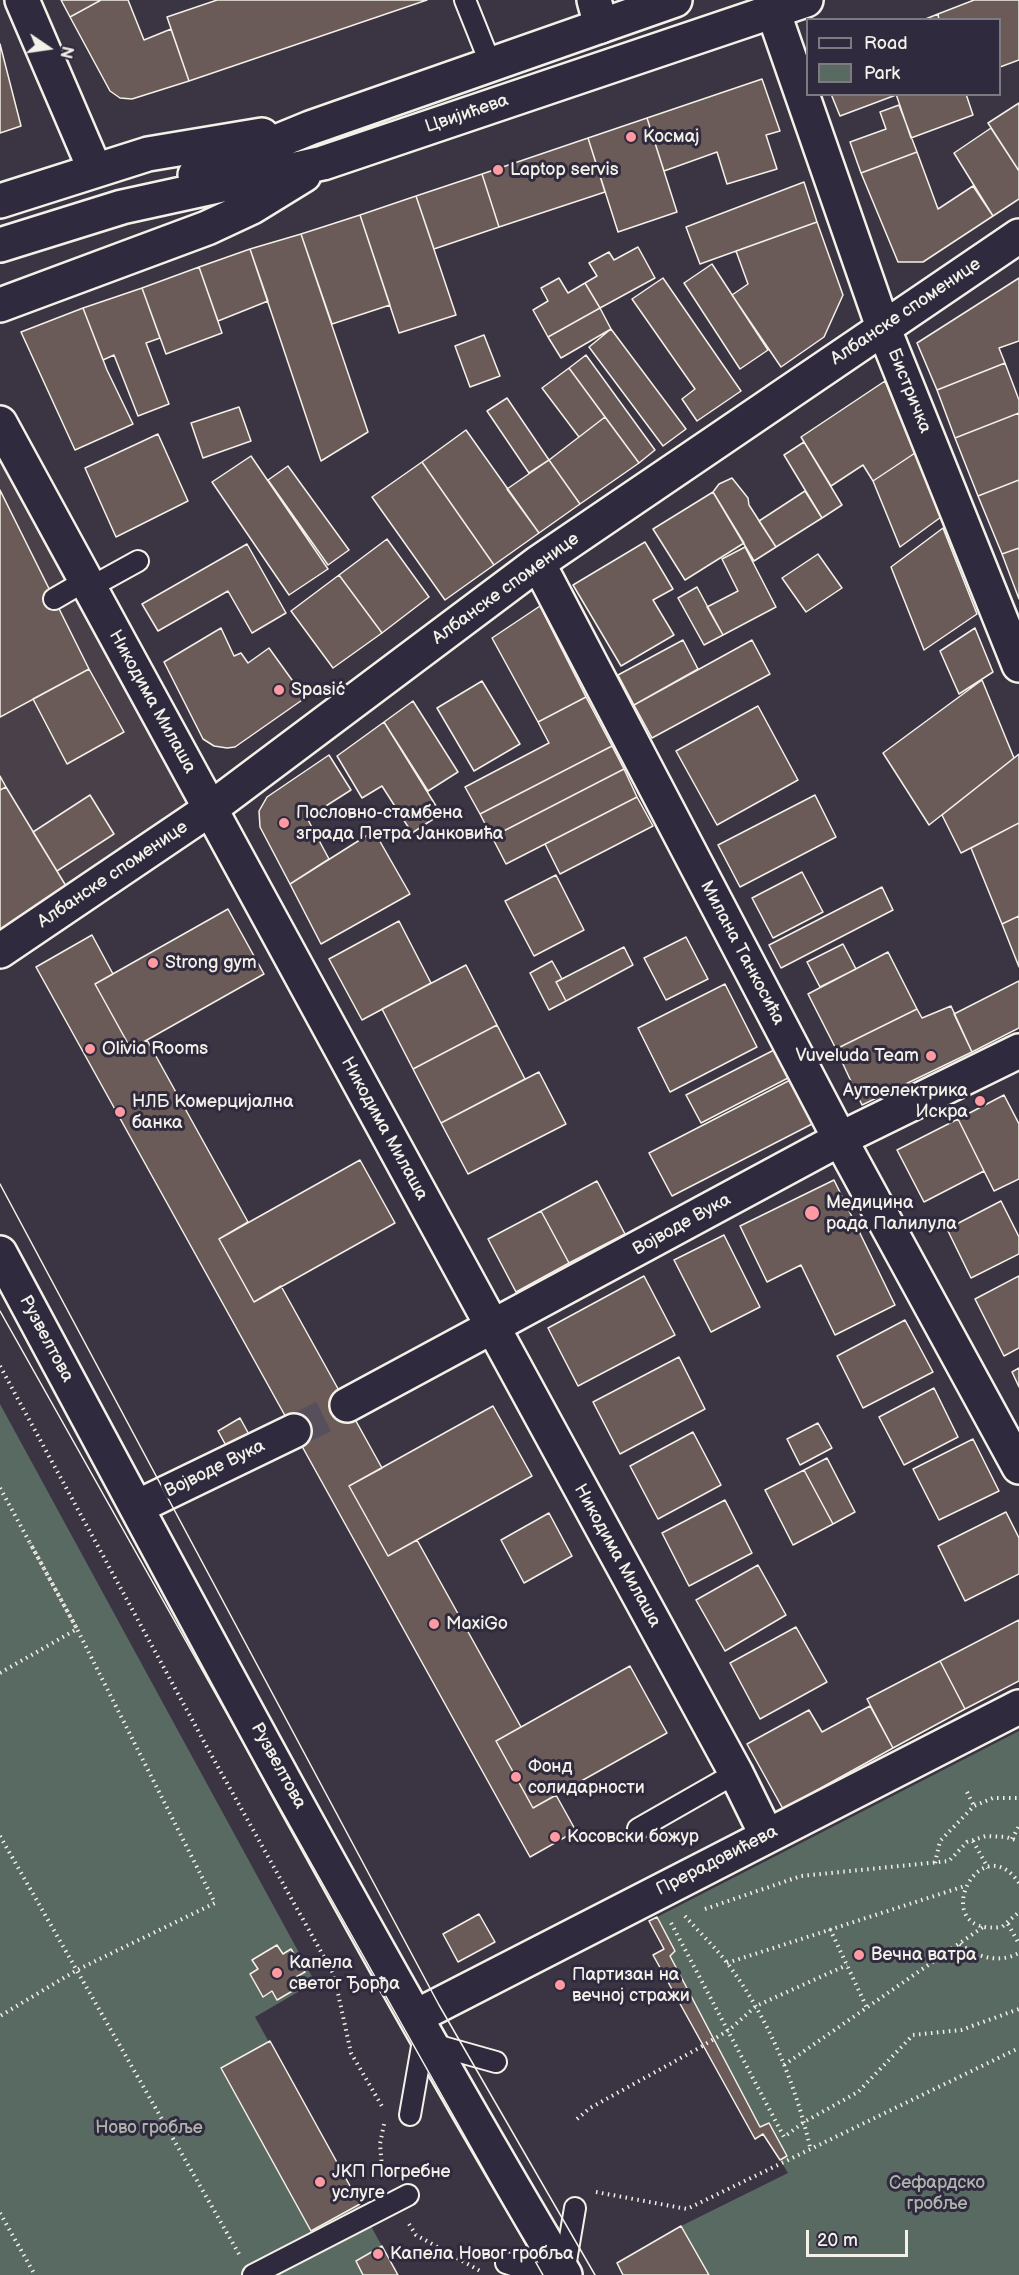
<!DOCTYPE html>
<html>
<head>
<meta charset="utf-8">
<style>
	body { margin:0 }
	#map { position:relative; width:1019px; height:2275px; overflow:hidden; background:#3b3443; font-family:"Balsamiq Sans",sans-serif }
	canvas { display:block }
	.legend { position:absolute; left:806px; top:18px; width:195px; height:78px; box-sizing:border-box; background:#2f2a3d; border:2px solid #7e7a81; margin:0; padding:8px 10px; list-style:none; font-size:18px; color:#f4f1e8 }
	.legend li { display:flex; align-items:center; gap:12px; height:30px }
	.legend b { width:30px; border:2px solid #7e7a81 }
	.north { position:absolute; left:18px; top:18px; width:60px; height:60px; -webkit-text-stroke:4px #2f2a3d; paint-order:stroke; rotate:103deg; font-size:16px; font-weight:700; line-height:24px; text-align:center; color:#f4f1e8 }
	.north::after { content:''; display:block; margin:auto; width:21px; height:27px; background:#f4f1e8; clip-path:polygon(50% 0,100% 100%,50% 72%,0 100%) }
	.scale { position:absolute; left:806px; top:2230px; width:102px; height:27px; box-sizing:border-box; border:3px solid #f4f1e8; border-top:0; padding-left:8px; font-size:18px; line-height:21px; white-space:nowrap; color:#f4f1e8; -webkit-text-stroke:4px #2f2a3d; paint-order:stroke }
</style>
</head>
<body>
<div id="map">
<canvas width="1019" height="2275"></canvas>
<ul class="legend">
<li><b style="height:8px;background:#2f2a3d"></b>Road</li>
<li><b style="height:16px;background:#596a62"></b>Park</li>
</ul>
<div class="north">N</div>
<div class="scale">20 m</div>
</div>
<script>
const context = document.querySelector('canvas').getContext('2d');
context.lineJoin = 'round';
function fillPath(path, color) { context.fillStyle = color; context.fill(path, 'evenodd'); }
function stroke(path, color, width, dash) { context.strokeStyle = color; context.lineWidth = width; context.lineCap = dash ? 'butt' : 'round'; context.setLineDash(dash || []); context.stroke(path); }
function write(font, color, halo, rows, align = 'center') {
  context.font = font + ' "Balsamiq Sans",sans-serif'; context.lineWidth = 6; context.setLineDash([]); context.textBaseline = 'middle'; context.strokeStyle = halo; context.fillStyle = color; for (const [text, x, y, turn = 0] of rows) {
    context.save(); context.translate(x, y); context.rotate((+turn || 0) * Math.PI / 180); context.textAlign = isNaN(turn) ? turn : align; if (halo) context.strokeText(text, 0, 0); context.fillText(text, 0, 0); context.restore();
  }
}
fillPath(new Path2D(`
	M0,419L210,809L0,951Z`), '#49404a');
fillPath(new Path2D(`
	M0,1404L315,1982L255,2017L398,2275H0Z
	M1019,1731V2275H624L617,2263L681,2226L788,2173L780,2160L786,2155L769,2123L760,2127L670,1956L675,1951L657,1917Z`), '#596a62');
const building = new Path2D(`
	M61,0H101L70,17Z
	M101,0H128L144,40L171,29L189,81L132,99L120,98L110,91L70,17Z
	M217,0H427L189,81L167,17Z
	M974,0H1019V60L1000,67V20H939L938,14Z
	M938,14L939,20H923Z
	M0,44L21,126L0,133Z
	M762,79L780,131L766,135L777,169L727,184L717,152L664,171L647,118Z
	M831,94H896V95L840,116Z
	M966,94L973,115L911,138L896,94Z
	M1019,103V171L988,123Z
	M899,105L917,152L861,173L850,142L886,129L880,112Z
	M647,118L677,212L618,232L588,138Z
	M991,128L1019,171V199L993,216L954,153Z
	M588,138L605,192L499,227L482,174Z
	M917,152L938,209L973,186L993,216L923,262H898L861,173Z
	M482,174L499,227L434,249L416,196Z
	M804,182L817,222L700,264L686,227Z
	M416,196L456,315L399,333L360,215Z
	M360,215L390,305L332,324L301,234Z
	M817,222L843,295L824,337L781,367L732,295L748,284L736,251Z
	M301,234L368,432L321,461L250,249Z
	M638,247L655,278L600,308L585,283L597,276L589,263L609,252L614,260Z
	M250,249L268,301L218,321L199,267Z
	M712,264L768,350L740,369L684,283Z
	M199,267L222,333L166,354L142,288Z
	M559,278L568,293L585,283L600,308L548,337L533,310L548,301L541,288Z
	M663,278L741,391L697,421L682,399L695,389L632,299Z
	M1019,278V341L999,348L1005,363L937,390L917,343Z
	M142,288L160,338L146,343L169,404L138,416L114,355L103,360L83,308Z
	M83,308L107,370L133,424L75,450L21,332Z
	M600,308L611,329L561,358L548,337Z
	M611,329L686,429L663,446L589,347Z
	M484,335L500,376L470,387L455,346Z
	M586,355L655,450L639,463L569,368Z
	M1005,363L1019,400V413L955,438L937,390Z
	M569,368L605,417L579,437L542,388Z
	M885,381L915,453L873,481L863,465L831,486L801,437Z
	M507,398L549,460L529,473L487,411Z
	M239,407L251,441L203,458L191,423Z
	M1019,413V480L978,496L955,438Z
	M605,417L639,463L580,504L549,460Z
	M466,430L539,533L494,565L422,462Z
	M158,434L188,501L116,537L85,468Z
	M804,442L842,505L822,518L784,455Z
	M915,453L941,517L900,547L873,481Z
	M251,456L328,569L289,595L212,482Z
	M549,460L580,504L539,533L507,489Z
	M422,462L494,565L445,600L372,497Z
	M288,466L349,550L328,565L268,480Z
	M732,478L748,498L749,505L776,547L754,561L713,492L719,484Z
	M1019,480V548L1002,554L978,496Z
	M0,490L89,669L0,717Z
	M805,491L822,518L776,547L759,521Z
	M713,492L744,543L685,580L653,529Z
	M943,528L977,614L924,650L891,567Z
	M387,539L429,597L382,633L339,575Z
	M645,542L673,589L653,600L674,635L621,666L573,585Z
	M247,544L286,613L252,633L228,591L158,631L142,604Z
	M745,547L776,607L723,635L707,607L738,591L722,559Z
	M1019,548V599L1002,554Z
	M818,554L842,588L806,612L782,578Z
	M339,575L382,633L333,668L291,611Z
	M697,587L723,635L704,645L678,598Z
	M540,606L586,697L538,722L492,638Z
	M221,628L234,656L241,653L248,663L269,648L305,698L235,747L227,748L214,746L203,739L164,662Z
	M975,628L993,672L959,694L940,651Z
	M683,640L698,669L634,705L618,675Z
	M752,640L770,674L652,738L634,705Z
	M89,669L124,732L67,764L33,699Z
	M982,680L1014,758L929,825L883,753Z
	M482,681L520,744L474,771L437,708Z
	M586,697L612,746L480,814L465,787L549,743L538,722Z
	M413,701L458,772L428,791L384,722Z
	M758,706L798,780L717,825L676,751Z
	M384,722L441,814L412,833L382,786L362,798L337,756Z
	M612,746L624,769L492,837L480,814Z
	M1019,754V823L961,853L942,815Z
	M329,755L351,790L307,818L329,859L290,884L260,827L259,811L267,797Z
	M624,769L637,797L506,864L492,837Z
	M0,776L6,787L0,790Z
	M6,787L66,886L0,932V790Z
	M90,795L114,834L57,871L33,832Z
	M815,795L836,837L740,887L718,845Z
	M637,797L653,826L560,874L545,844Z
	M1019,823V916L1002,924L971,848Z
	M374,831L410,894L321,944L290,884Z
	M802,872L823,912L773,938L752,898Z
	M556,875L584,930L534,956L505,901Z
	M882,887L893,910L781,968L769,945Z
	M228,909L264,974L131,1049L95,984Z
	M1019,916V967L1002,924Z
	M399,921L431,983L362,1020L329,959Z
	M92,935L113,974L95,984L131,1049L147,1040L248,1222L219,1239L254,1302L281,1286L382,1468L349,1486L388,1556L417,1540L521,1727L496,1741L533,1808L556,1795L576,1831L530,1857L36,967Z
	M686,937L708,979L666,1000L644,958Z
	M843,944L856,969L820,987L807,962Z
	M624,947L633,965L566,1001L556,982Z
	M888,952L917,1009L836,1049L808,994Z
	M552,961L562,979L556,982L566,1001L549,1010L530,973Z
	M466,965L497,1025L413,1069L382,1009Z
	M1019,981V1028L972,1052L954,1014Z
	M725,984L757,1047L670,1092L638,1028Z
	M951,1006L972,1052L862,1105L836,1049L917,1009L922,1018Z
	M497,1025L525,1079L441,1123L413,1069Z
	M774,1050L788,1078L701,1123L686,1095Z
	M539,1072L566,1124L468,1174L441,1123Z
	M794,1078L816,1122L672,1196L649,1153Z
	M1004,1095L1019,1124V1179L994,1191L958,1119Z
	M958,1119L984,1171L924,1202L897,1150Z
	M360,1160L395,1223L254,1302L219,1239Z
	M834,1180L895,1305L835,1335L801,1265L767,1282L740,1226Z
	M597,1181L625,1234L569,1263L541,1211Z
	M1001,1201L1019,1237V1254L971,1278L947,1229Z
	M541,1211L569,1263L516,1292L488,1239Z
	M724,1235L760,1307L711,1332L674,1260Z
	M644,1276L675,1335L578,1386L548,1328Z
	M1019,1276V1348L1004,1356L975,1299Z
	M905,1320L933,1372L863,1408L837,1356Z
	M679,1357L705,1409L620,1454L593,1402Z
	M1019,1368V1387L1012,1372Z
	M934,1388L958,1437L904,1465L879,1417Z
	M493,1406L532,1476L388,1556L349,1486Z
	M240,1418L251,1438L229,1451L218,1431Z
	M818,1423L832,1448L800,1465L787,1439Z
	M693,1432L721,1485L658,1519L630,1466Z
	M973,1439L999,1491L939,1520L913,1469Z
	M827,1458L855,1512L833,1524L804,1470Z
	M804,1470L833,1524L793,1545L765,1490Z
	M725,1500L752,1553L689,1586L662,1533Z
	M1006,1512L1019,1538V1574L965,1601L938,1546Z
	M549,1513L572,1556L524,1583L501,1540Z
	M758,1565L786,1615L725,1651L696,1600Z
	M1019,1620V1681L965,1709L940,1661Z
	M796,1627L827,1682L760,1719L730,1663Z
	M940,1661L965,1709L893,1748L867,1699Z
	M630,1666L667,1733L533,1808L496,1741Z
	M870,1706L893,1748L783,1809L747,1744L809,1710L822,1732Z
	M479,1914L495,1942L458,1962L443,1934Z
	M657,1917L675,1951L670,1956L760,2127L769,2123L787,2156L780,2160L763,2134L755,2139L653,1955L664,1949L649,1921Z
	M277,1945L283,1954L291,1949L305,1972L296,1977L301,1986L277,2000L272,1991L263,1997L250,1974L258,1969L252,1960Z
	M270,2041L360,2204L311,2231L221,2068Z
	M681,2226L709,2275H623L617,2263Z
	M382,2246L398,2275H363L356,2261Z`);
fillPath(building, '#6a5b59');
stroke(building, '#f4f1e8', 1.5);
stroke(new Path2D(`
	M294,1431L347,1405`), '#57505c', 33, [33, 16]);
const lane = new Path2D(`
	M465,0L491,65
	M89,588L138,561
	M54,599L85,581
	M638,1829L736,1773
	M432,2044L496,2062
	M410,2115L424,2035
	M506,2263L544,2275
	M564,2273L575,2208
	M253,2275L408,2195`);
const street = new Path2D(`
	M22,0L95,170
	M594,0L601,26
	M773,11L883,327L1019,665
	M0,423L736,1773L767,1836
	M538,563L840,1139L1019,1467
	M0,951L210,809L538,563L1019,236
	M347,1405L840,1139L1019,1051
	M137,1507L294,1431
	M417,2016L1019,1707`);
const secondary = new Path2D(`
	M195,175L310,128L675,0
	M0,201L148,154L262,135
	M0,245L122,207L323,163L806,0
	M0,305L207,228L252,207L304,175
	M0,1253C184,1596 366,1941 565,2275`);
stroke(lane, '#f4f1e8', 24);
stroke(street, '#f4f1e8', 38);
stroke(secondary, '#f4f1e8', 38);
stroke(new Path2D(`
	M0,1366L208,1749L334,1975L351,2053L383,2108
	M0,1488L77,1629L30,1543
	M0,1673L77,1629L215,1903L77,1970L0,2016
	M967,1792L974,1806
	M0,1836L239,2254
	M1012,1839L1019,1826
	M973,1841L988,1868
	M935,1863L940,1841L974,1806L993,1798H1019
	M1019,1883C979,1824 925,1937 1002,1927L1019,1912
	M705,1909L801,1876L949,1861L967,1842L986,1836L1006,1837L1019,1841
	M685,1916C699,1932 715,1947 728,1964C768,2018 795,2082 810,2147
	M671,1923L784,2137L804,2122L858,2092L913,2035L961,2030L1019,2009
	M1008,1924L1019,1944
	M830,1929L867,2008
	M960,1944C977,1957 998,1964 1019,1953
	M727,1963L965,1886
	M784,2065L983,1927
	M577,2119L590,2108L699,2048L729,2030L756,2006L847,1965
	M383,2179L380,2144L384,2124
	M596,2192L687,2209L1019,2048
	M0,2213L35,2275
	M409,2224L416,2235L482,2272`), '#f4f1e8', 4, [1.5, 4.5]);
stroke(lane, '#2f2a3d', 20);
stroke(street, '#2f2a3d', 33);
stroke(secondary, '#2f2a3d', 33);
stroke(new Path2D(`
	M0,1184L439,2005L595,2275
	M0,1311L543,2275`), '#f4f1e8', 1.5);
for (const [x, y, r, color] of [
	[631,137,6,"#ff9aa2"],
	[498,170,6,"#ff9aa2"],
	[279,690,6,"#ff9aa2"],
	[284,823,6,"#ff9aa2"],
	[153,963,6,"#ff9aa2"],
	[90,1049,6,"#ff9aa2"],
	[931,1056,6,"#ff9aa2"],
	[980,1101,6,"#ff9aa2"],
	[120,1112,6,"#ff9aa2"],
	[812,1213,8,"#ff9aa2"],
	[434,1624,6,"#ff9aa2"],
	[516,1777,6,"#ff9aa2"],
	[555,1837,6,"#ff9aa2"],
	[859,1955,6,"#ff9aa2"],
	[277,1973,6,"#ff9aa2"],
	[560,1985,6,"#ff9aa2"],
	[320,2182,6,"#ff9aa2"],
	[378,2254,6,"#ff9aa2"]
]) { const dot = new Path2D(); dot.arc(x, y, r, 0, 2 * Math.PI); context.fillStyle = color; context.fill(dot); stroke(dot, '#2f2a3d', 2); }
write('18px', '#f4f1e8', '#2f2a3d', [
	["Цвијићева",467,114,-19],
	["Албанске споменице",906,312,-34],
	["Бистричка",909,391,68],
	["Албанске споменице",506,589,-36],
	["Никодима Милаша",152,702,61],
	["Албанске споменице",113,875,-34],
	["Милана Танкосића",742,953,62],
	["Никодима Милаша",384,1129,61],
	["Војводе Вука",682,1225,-29],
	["Рузвелтова",46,1339,62],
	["Војводе Вука",215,1469,-26],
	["Никодима Милаша",617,1556,61],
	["Рузвелтова",278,1766,61],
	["Прерадовићева",717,1861,-27]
]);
write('18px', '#f4f1e8', '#2f2a3d', [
	["Космај",643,137],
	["Laptop servis",510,170],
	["Spasić",291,690],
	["Пословно-стамбена",296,813],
	["зграда Петра Јанковића",296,834],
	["Strong gym",165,963],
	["Olivia Rooms",102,1049],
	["Vuveluda Team",919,1056,"right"],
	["Аутоелектрика",968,1091,"right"],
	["Искра",968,1112,"right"],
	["НЛБ Комерцијална",132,1102],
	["банка",132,1123],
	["Медицина",826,1203],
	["рада Палилула",826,1224],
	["MaxiGo",446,1624],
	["Фонд",528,1767],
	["солидарности",528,1788],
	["Косовски божур",567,1837],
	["Вечна ватра",871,1955],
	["Капела",289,1963],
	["светог Ђорђа",289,1984],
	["Партизан на",572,1975],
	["вечној стражи",572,1996],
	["ЈКП Погребне",332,2172],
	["услуге",332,2193],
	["Капела Новог гробља",390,2254]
], 'left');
write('18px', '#aeb4ac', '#2f2a3d', [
	["Ново гробље",149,2128],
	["Сефардско",937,2183],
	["гробље",937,2204]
]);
</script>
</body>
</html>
